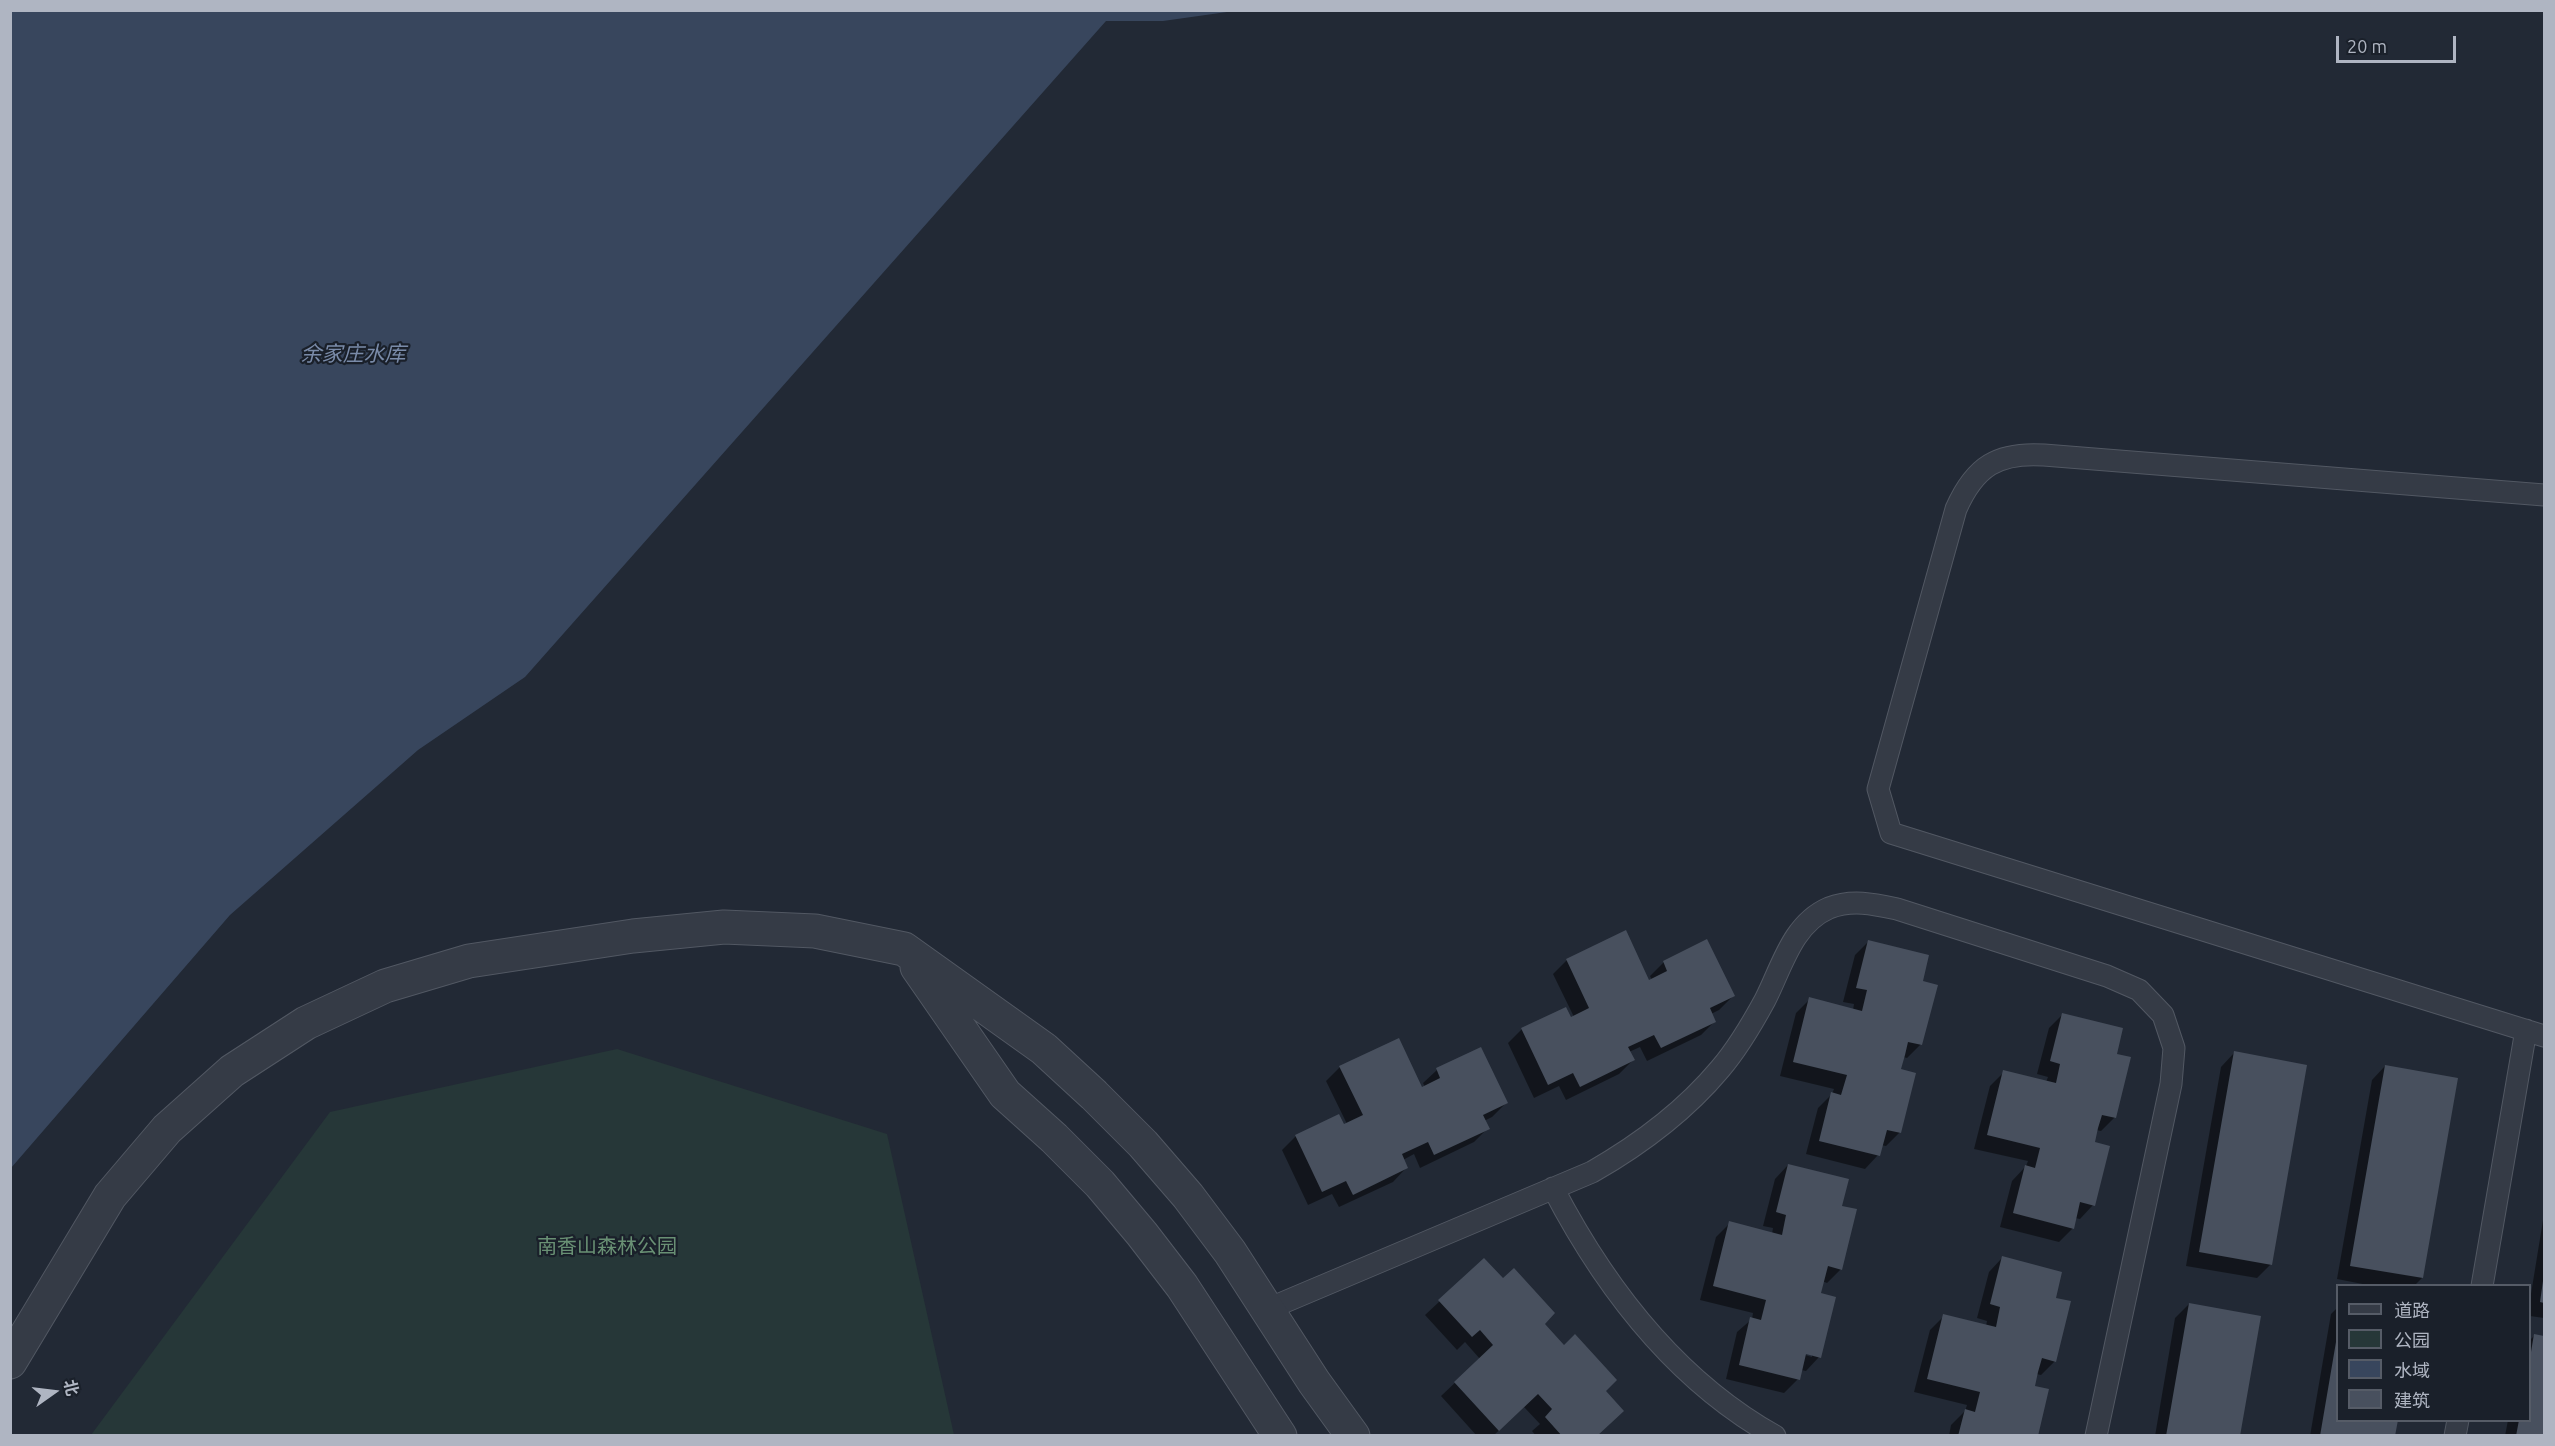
<!DOCTYPE html>
<html>
<head>
<meta charset="utf-8">
<style>
	body { margin:0 }
	#map { position:relative; width:2555px; height:1446px; overflow:hidden; background:#222935; font-family:Ubuntu,"Noto Sans SC",sans-serif }
	canvas { display:block }
	.frame { position:absolute; inset:0; border:12px solid #afb5c2; pointer-events:none }
	.legend { position:absolute; left:2336px; top:1284px; width:195px; height:138px; box-sizing:border-box; background:#1a202a; border:2px solid #565c67; margin:0; padding:8px 10px; list-style:none; font-size:18px; color:#afb5c2 }
	.legend li { display:flex; align-items:center; gap:12px; height:30px }
	.legend b { width:30px; border:2px solid #565c67 }
	.north { position:absolute; left:24px; top:1362px; width:60px; height:60px; -webkit-text-stroke:4px #1a202a; paint-order:stroke; rotate:76deg; font-size:16px; font-weight:700; line-height:24px; text-align:center; color:#afb5c2 }
	.north::after { content:''; display:block; margin:auto; width:21px; height:27px; background:#afb5c2; clip-path:polygon(50% 0,100% 100%,50% 72%,0 100%) }
	.scale { position:absolute; left:2336px; top:36px; width:120px; height:27px; box-sizing:border-box; border:3px solid #afb5c2; border-top:0; padding-left:8px; font-size:18px; line-height:21px; white-space:nowrap; color:#afb5c2; -webkit-text-stroke:4px #1a202a; paint-order:stroke }
</style>
</head>
<body>
<div id="map">
<canvas width="2555" height="1446"></canvas>
<div class="frame"></div>
<ul class="legend">
<li><b style="height:8px;background:#353b46"></b>道路</li>
<li><b style="height:16px;background:#263738"></b>公园</li>
<li><b style="height:16px;background:#38465d"></b>水域</li>
<li><b style="height:16px;background:#48505e"></b>建筑</li>
</ul>
<div class="north">北</div>
<div class="scale">20 m</div>
</div>
<script>
const context = document.querySelector('canvas').getContext('2d');
context.lineJoin = 'round';
function fillPath(path, color) { context.fillStyle = color; context.fill(path, 'evenodd'); }
function stroke(path, color, width, dash) { context.strokeStyle = color; context.lineWidth = width; context.lineCap = dash ? 'butt' : 'round'; context.setLineDash(dash || []); context.stroke(path); }
function write(font, color, halo, rows, align = 'center') {
  context.font = font + ' Ubuntu,"Noto Sans SC",sans-serif'; context.lineWidth = 4.5; context.setLineDash([]); context.textBaseline = 'middle'; context.strokeStyle = halo; context.fillStyle = color; for (const [text, x, y, turn = 0] of rows) {
    context.save(); context.translate(x, y); context.rotate((+turn || 0) * Math.PI / 180); context.textAlign = isNaN(turn) ? turn : align; if (halo) context.strokeText(text, 0, 0); context.fillText(text, 0, 0); context.restore();
  }
}
fillPath(new Path2D(`
	M617,1049L887,1134L954,1435H91L330,1112Z`), '#263738');
fillPath(new Path2D(`
	M11,10H1234V11L1163,21H1106L525,677L418,750L230,915L11,1168Z`), '#38465d');
fillPath(new Path2D(`
	M1869,941L1921,982V1044L1907,1058L1903,1057L1899,1070L1900,1132L1886,1146L1881,1145L1878,1155L1865,1169L1806,1154L1818,1108L1832,1094L1834,1089L1780,1076L1796,1013L1810,999L1853,1010L1854,1004L1843,1002L1855,955Z
	M1567,960L1648,982L1652,980L1650,976L1664,962L1733,996L1719,1010L1711,1014L1715,1021L1701,1035L1647,1061L1640,1047L1629,1052L1633,1060L1619,1074L1566,1100L1559,1086L1534,1098L1508,1043L1522,1029L1574,1017L1553,974Z
	M2063,1014L2115,1055V1117L2101,1131L2096,1130L2093,1143V1205L2080,1219L2075,1218L2073,1228L2059,1242L2000,1227L2012,1181L2026,1166L2028,1161L1974,1149L1990,1086L2004,1072L2046,1082L2048,1077L2037,1074L2049,1028Z
	M2234,1053L2271,1264L2257,1278L2186,1266L2221,1067Z
	M2385,1066L2422,1278L2414,1286H2373L2337,1279L2372,1080Z
	M1340,1067L1421,1089L1425,1087L1423,1083L1437,1070L1506,1103L1492,1117L1484,1121L1488,1128L1474,1142L1420,1168L1414,1154L1403,1160L1406,1168L1393,1182L1339,1207L1332,1194L1308,1205L1282,1150L1296,1136L1339,1116L1343,1126L1347,1124L1326,1081Z
	M1788,1165L1840,1207L1841,1269L1827,1283L1822,1281L1819,1294V1357L1806,1371L1801,1370L1798,1379L1784,1393L1726,1379L1737,1332L1752,1319L1753,1313L1700,1300L1716,1237L1730,1223L1772,1234L1773,1228L1763,1226L1775,1179ZM1798,1353L1812,1354V1357Z
	M2544,1214V1318L2530,1316V1300Z
	M2002,1258L2054,1299L2055,1361L2041,1375L2036,1374L2033,1387L2036,1436H1949L1951,1425L1965,1411L1967,1405L1914,1392L1930,1330L1944,1316L1986,1326L1987,1321L1977,1318L1989,1272Z
	M1484,1260L1604,1391L1596,1436H1536L1532,1431L1540,1424L1524,1407L1493,1436H1477L1441,1396L1480,1359L1465,1342L1457,1350L1425,1315Z
	M2189,1304L2239,1436H2155L2175,1318Z
	M2338,1307V1420L2394,1436H2310L2331,1314Z
	M2534,1336L2544,1338V1436H2505L2508,1420H2530V1340Z`), '#0007');
fillPath(new Path2D(`
	M1626,930L1649,980L1667,971L1663,961L1707,939L1735,996L1710,1008L1716,1022L1661,1048L1654,1035L1628,1047L1635,1060L1580,1087L1573,1073L1548,1085L1521,1028L1566,1007L1571,1017L1589,1008L1566,959Z
	M1868,940L1929,955L1923,981L1938,985L1922,1045L1908,1042L1905,1055L1901,1069L1916,1073L1901,1133L1887,1130L1880,1156L1819,1141L1831,1092L1841,1095L1847,1075L1793,1062L1809,997L1862,1011L1867,990L1856,988Z
	M2062,1013L2123,1028L2117,1054L2131,1057L2116,1118L2102,1115L2098,1128L2095,1142L2110,1146L2095,1206L2080,1202L2074,1229L2013,1213L2025,1165L2035,1168L2040,1148L1987,1135L2003,1070L2056,1083L2060,1064L2050,1061Z
	M1399,1038L1422,1087L1440,1078L1436,1068L1481,1047L1508,1103L1483,1115L1490,1129L1434,1155L1428,1142L1402,1154L1408,1168L1353,1195L1346,1181L1322,1192L1295,1135L1339,1114L1344,1124L1363,1115L1339,1066Z
	M2234,1051L2307,1065L2272,1265L2199,1252Z
	M2385,1065L2458,1078L2423,1278L2350,1266Z
	M1788,1164L1849,1179L1842,1206L1857,1209L1842,1270L1828,1266L1821,1293L1836,1297L1821,1358L1806,1354L1800,1380L1739,1365L1750,1317L1761,1320L1766,1300L1713,1286L1729,1221L1782,1235L1786,1215L1776,1212Z
	M2002,1256L2062,1272L2056,1298L2071,1301L2056,1362L2042,1358L2038,1372L2035,1386L2049,1389L2038,1436H1958L1965,1409L1975,1412L1980,1392L1927,1379L1943,1314L1996,1327L2000,1307L1990,1304Z
	M1484,1258L1503,1278L1514,1268L1555,1313L1545,1324L1564,1345L1575,1334L1617,1380L1606,1391L1624,1411L1597,1436H1562L1545,1417L1552,1409L1538,1394L1499,1431L1454,1382L1493,1345L1480,1330L1472,1337L1438,1300Z
	M2543,1281L2544,1282V1303L2540,1302Z
	M2189,1303L2261,1316L2240,1436H2166Z
	M2534,1334L2544,1336V1436H2516L2519,1420H2530V1358Z
	M2336,1342L2338,1420H2398L2395,1436H2320Z`), '#48505e');
const lane = new Path2D(`
	M2544,495L2044,455C1998,452 1975,466 1956,509L1878,789L1891,833L2544,1036
	M1553,1188C1605,1288 1675,1380 1775,1436
	M2482,1286L2526,1030
	M1268,1309L1592,1172C1641,1144 1684,1112 1720,1069C1738,1048 1752,1024 1765,1000C1782,967 1792,924 1829,908C1852,899 1874,904 1897,909L2107,976L2139,990L2163,1015L2174,1048L2171,1084L2096,1436
	M2455,1436L2458,1420`);
const street = new Path2D(`
	M917,967L1005,1094L1054,1138L1100,1184L1142,1234L1182,1286L1280,1436
	M10,1362L110,1196L167,1129L232,1071L306,1023L385,986L469,961L633,936L724,927L815,931L904,949L1044,1049L1094,1095L1143,1144L1188,1196L1230,1252L1314,1382L1353,1436`);
stroke(lane, '#525863', 23);
stroke(street, '#525863', 35);
stroke(lane, '#353b46', 21);
stroke(street, '#353b46', 33);
write('20px', '#699074', '#1a202a', [
	["南香山森林公园",607,1246]
]);
write('italic 21px', '#7a8ba9', '#1a202a', [
	["余家庄水库",353,354]
]);
</script>
</body>
</html>
